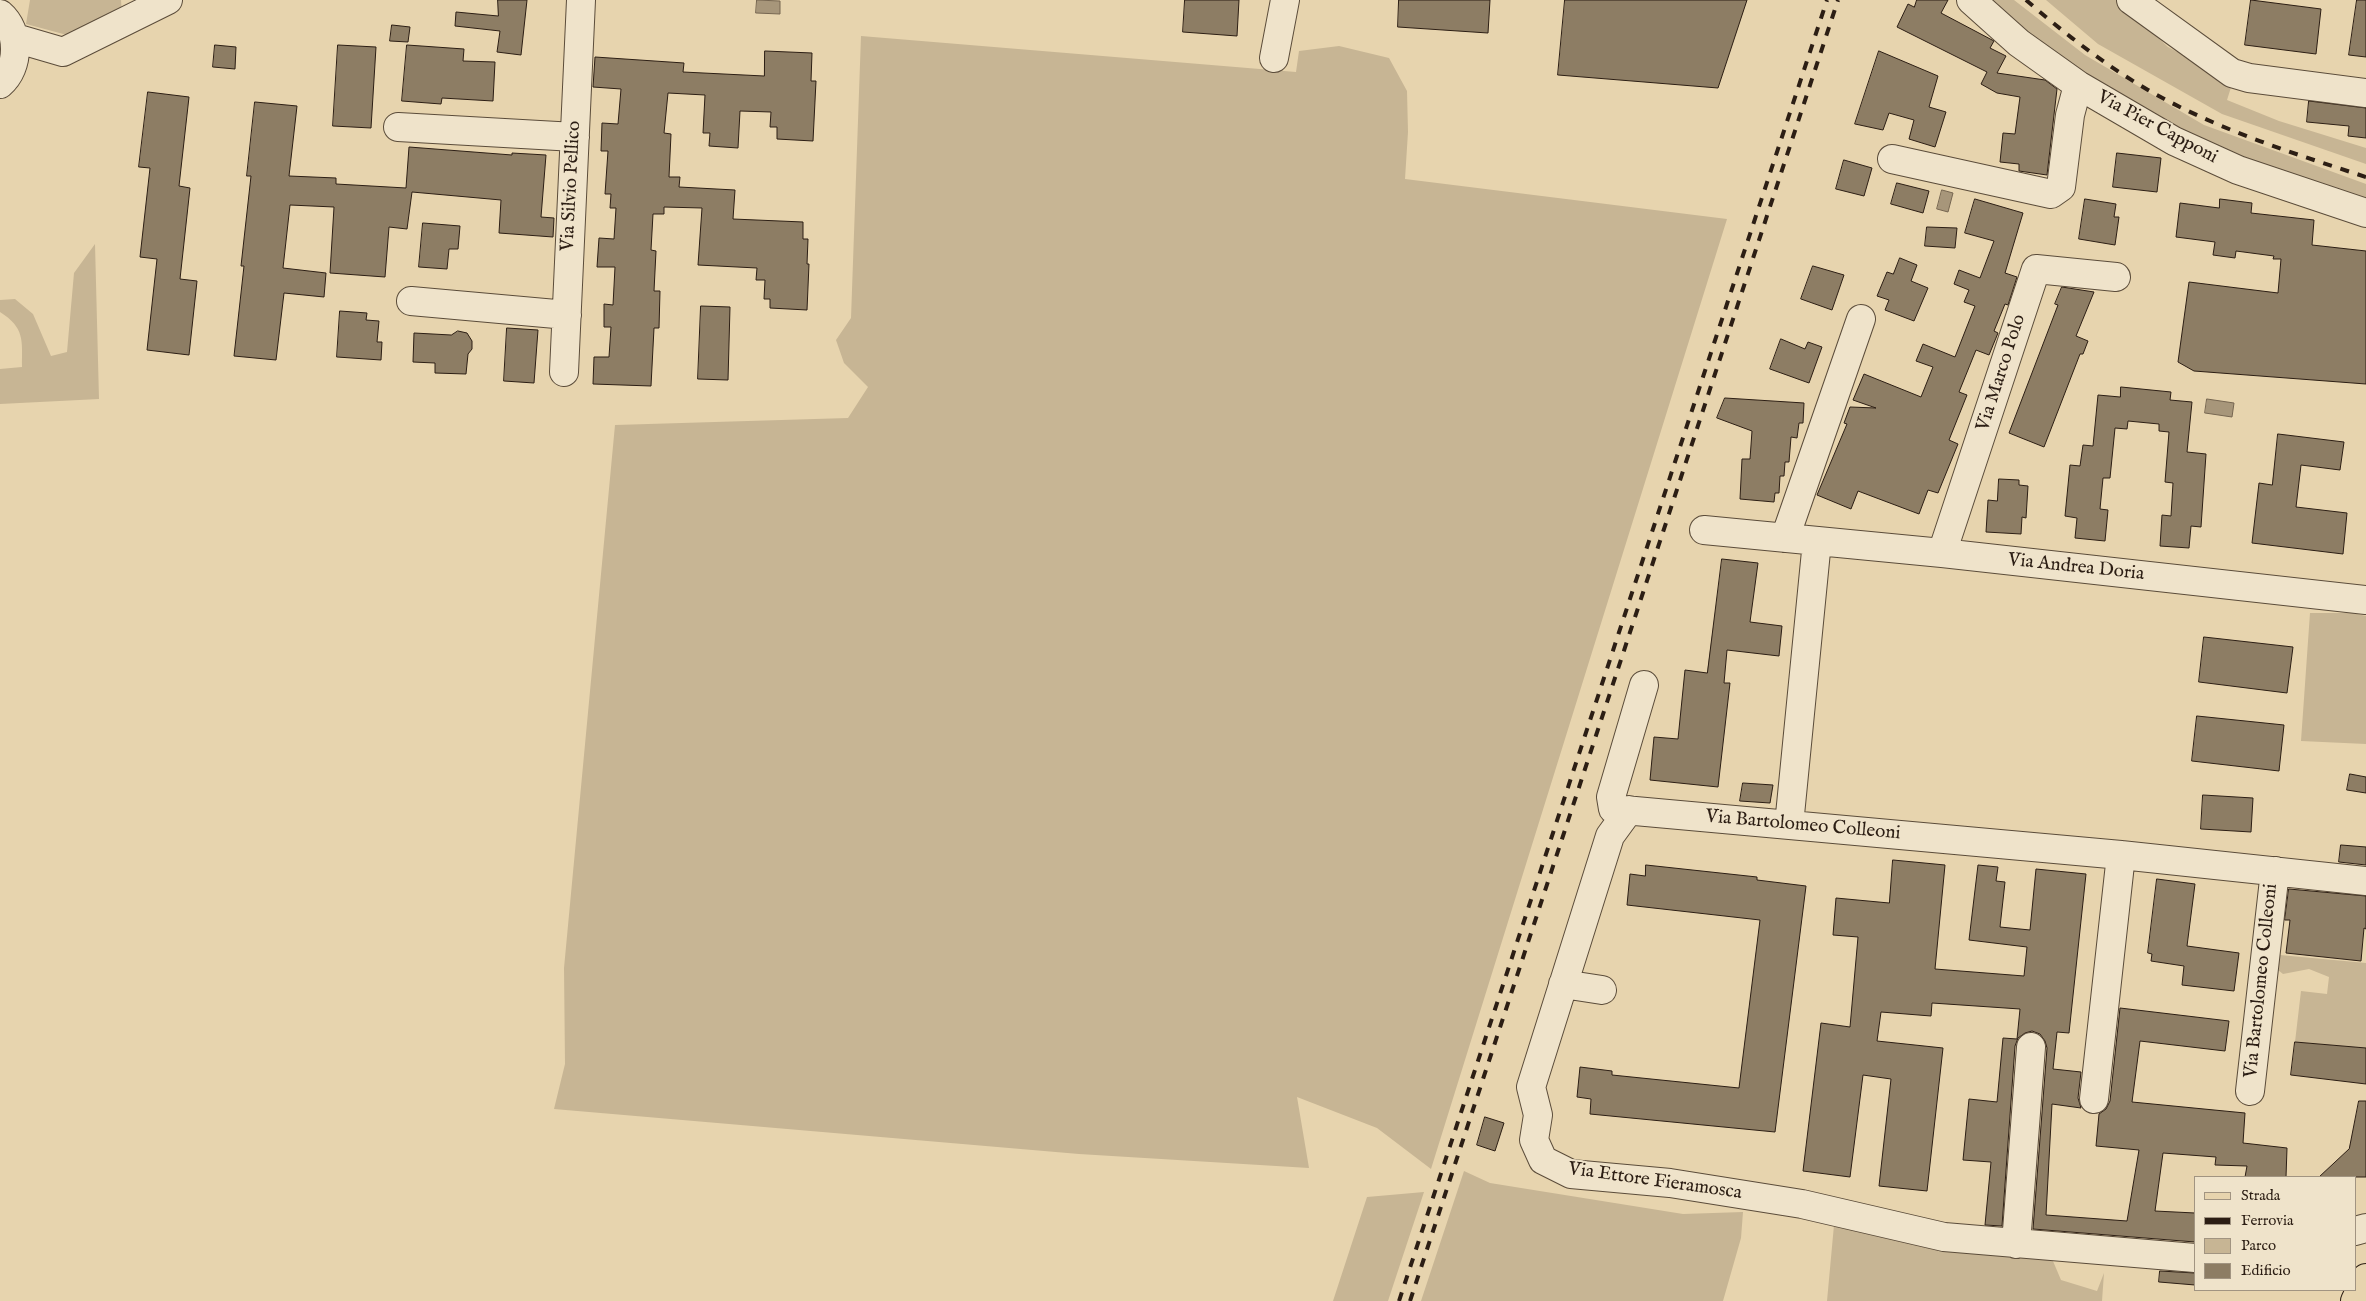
<!DOCTYPE html>
<html>
<head>
<meta charset="utf-8">
<style>
	body { margin:0 }
	#map { position:relative; width:2366px; height:1301px; overflow:hidden; background:#e7d4ae; font-family:"IM FELL English",serif }
	canvas { display:block }
	.legend { position:absolute; left:2194px; top:1176px; width:162px; height:115px; box-sizing:border-box; background:#efe3ca; border:1px solid #a19481; margin:0; padding:6px 9px; list-style:none; font-size:15px; color:#2c1e14 }
	.legend li { display:flex; align-items:center; gap:10px; height:25px }
	.legend b { width:25px; border:1px solid #a19481 }
</style>
</head>
<body>
<div id="map">
<canvas width="2366" height="1301"></canvas>
<ul class="legend">
<li><b style="height:6px;background:#e7d4ae"></b>Strada</li>
<li><b style="height:6px;background:#2c1e14"></b>Ferrovia</li>
<li><b style="height:14px;background:#c7b594"></b>Parco</li>
<li><b style="height:14px;background:#8d7d64"></b>Edificio</li>
</ul>
</div>
<script>
const context = document.querySelector('canvas').getContext('2d');
context.lineJoin = 'round';
function fillPath(path, color) { context.fillStyle = color; context.fill(path, 'evenodd'); }
function stroke(path, color, width, dash) { context.strokeStyle = color; context.lineWidth = width; context.lineCap = dash ? 'butt' : 'round'; context.setLineDash(dash || []); context.stroke(path); }
function write(font, color, halo, rows, align = 'center') {
  context.font = font + ' "IM FELL English",serif'; context.lineWidth = 4; context.setLineDash([]); context.textBaseline = 'middle'; context.strokeStyle = halo; context.fillStyle = color; for (const [text, x, y, turn = 0] of rows) {
    context.save(); context.translate(x, y); context.rotate((+turn || 0) * Math.PI / 180); context.textAlign = isNaN(turn) ? turn : align; if (halo) context.strokeText(text, 0, 0); context.fillText(text, 0, 0); context.restore();
  }
}
fillPath(new Path2D(`
	M30,0H121L122,15L67,35L26,24Z
	M1987,0H2014L2085,55L2204,125L2366,184V199L2200,143L2064,63Z
	M2046,0H2117L2168,47L2233,81L2227,100L2279,121L2366,148V164L2222,114L2098,44Z
	M861,36L1296,72L1299,51L1339,46L1389,58L1407,91L1408,132L1405,179L1727,219L1431,1169L1377,1128L1297,1097L1309,1168L1079,1154L554,1109L565,1064L564,968L615,425L848,418L868,387L844,363L836,340L851,318Z
	M95,244L99,399L0,404V369L22,367C22,340 25,328 0,312V300L15,299L33,314L51,356L67,352L74,273Z
	M2310,613H2353L2366,616V744L2301,741Z
	M2280,955L2366,963V1048L2295,1042L2301,991L2327,994L2329,977L2309,969L2283,974L2278,970Z
	M1464,1171L1490,1183L1683,1214L1743,1212L1741,1238L1723,1301H1421Z
	M1424,1192L1388,1301H1333L1367,1197Z
	M1834,1225L2050,1254L2061,1280L2097,1291L2104,1273L2102,1301H1827Z`), '#c7b594');
const water = new Path2D(`
	M757,0L780,1V14L756,13Z
	M1942,190L1953,193L1948,212L1937,209Z
	M2207,399L2234,403L2232,417L2205,413Z`);
fillPath(water, '#a7967a');
stroke(water, '#766651', 1);
const building = new Path2D(`
	M498,0H527L521,55L497,52L500,31L455,26L456,12L498,16Z
	M1185,0H1239L1237,36L1183,32Z
	M1399,0H1490L1488,33L1398,27Z
	M1565,0H1747L1718,88L1558,75Z
	M1917,0H1948L1941,13L1994,41L1990,48L2006,56L1997,73L2045,80L2057,89L2047,175L2019,171V164L2000,162L2003,133L2015,134L2020,97L1997,93L1981,84L1987,72L1897,27L1908,4L1914,7Z
	M2251,0L2321,9L2316,54L2245,45Z
	M2357,0H2366V57L2349,55Z
	M392,25L410,27L408,42L390,41Z
	M215,45L236,47L235,69L213,67Z
	M338,45L376,47L371,128L333,126Z
	M407,45L464,49L463,61L495,62L493,101L442,98L441,104L402,101Z
	M765,51L812,53L811,81H816L813,141L777,139V127H770L771,112L740,111L738,148L709,146L710,133H703L705,95L668,93L664,133L671,134L669,177H680L679,187L735,190L733,219L803,222V239H808L807,264H809L807,310L770,308V299H764L765,280H756L757,268L698,265L702,208L664,207V214H653L651,250L656,251L654,291H660L659,328H654L651,386L593,384L594,357H609L611,327H604V304L613,305L615,267H597L599,238L614,239L616,208H610L611,194H605L608,151H601L602,123L618,124L621,89L593,87L595,57L684,63L683,72L764,76Z
	M1879,51L1938,76L1929,107L1946,112L1935,147L1909,139L1914,120L1889,113L1883,130L1855,124Z
	M148,92L189,97L179,186L190,188L180,279L197,281L189,355L147,350L157,259L140,257L150,168L139,167Z
	M2309,101L2366,108V138L2348,136L2349,126L2307,122Z
	M255,102L297,106L289,176L336,178V184L406,188L409,147L512,155V153L546,155L541,217L554,218L553,237L499,233L501,200L412,192L407,229L389,227L385,277L330,273L334,207L290,205L283,268L326,273L324,297L284,293L276,360L234,356L244,266H241L251,176H247Z
	M2117,153L2161,158L2157,192L2113,187Z
	M1844,160L1872,168L1864,196L1836,189Z
	M1897,183L1929,191L1923,213L1891,204Z
	M1975,199L2023,213L2005,273L2017,277L2008,305L2005,304L1994,331L1998,333L1989,355L1976,350L1959,392L1967,395L1949,440L1958,444L1938,493L1928,490L1919,514L1858,491L1851,509L1817,495L1847,424L1844,423L1850,407L1876,408L1853,400L1864,374L1921,397L1933,367L1916,361L1923,344L1955,357L1975,306L1964,302L1969,290L1954,284L1959,270L1980,278L1994,241L1965,233Z
	M2085,199L2116,204L2114,217H2119L2115,245L2079,239Z
	M2220,199L2252,203L2251,213L2314,220L2312,245L2366,251V384L2194,371L2178,362L2189,282L2278,293L2281,259H2273L2274,256L2236,251L2235,258L2213,255L2215,242L2176,237L2180,203L2219,208Z
	M423,223L460,226L458,249H449L447,269L419,267Z
	M1927,227L1957,228L1955,248L1925,246Z
	M1900,258L1917,265L1911,281L1928,288L1914,321L1885,310L1889,300L1877,296L1887,272L1893,274Z
	M1813,266L1844,275L1832,310L1801,299Z
	M2062,287L2094,292L2076,336L2088,341L2083,354H2080L2044,447L2009,433L2058,305L2055,304Z
	M701,306L730,307L728,380L698,379Z
	M340,311L367,313L366,320L379,321L377,342H382L381,360L337,357Z
	M507,328L538,330L534,383L504,381Z
	M458,331L467,333L472,341V349L468,354L466,374L435,373V363L413,362L414,333L451,335Z
	M1781,339L1805,349L1808,342L1822,347L1809,383L1770,369Z
	M2121,387L2171,392L2170,400L2192,402L2187,452L2206,454L2201,527L2191,526L2189,548L2160,546L2162,515L2171,516L2173,483L2165,482L2169,432L2159,431V424L2128,421L2127,429L2115,428L2110,478H2103L2100,509L2108,510L2105,541L2075,538L2077,518L2065,516L2070,465L2080,466L2083,445L2093,446L2098,395L2120,397Z
	M1725,398L1804,403L1803,423H1799L1797,438L1791,437L1789,462H1785L1784,476H1780L1779,493H1775L1774,502L1740,499L1742,459H1750L1752,431L1717,418Z
	M2278,434L2344,442L2340,470L2301,465L2296,507L2347,513L2343,554L2252,543L2259,483L2272,485Z
	M1999,479L2019,480V485L2028,486L2026,518L2022,517L2021,534L1986,532L1988,500L1997,501Z
	M1722,559L1758,563L1750,622L1782,626L1779,656L1727,650L1724,683H1730L1718,787L1650,780L1654,737L1678,739L1685,670L1707,673Z
	M2204,637L2293,647L2287,693L2199,682Z
	M2197,716L2284,725L2279,771L2192,761Z
	M2350,774L2366,777V793L2347,790Z
	M1743,783L1773,785L1770,803L1740,801Z
	M2203,795L2253,798L2251,832L2201,829Z
	M2341,845L2366,847V865L2339,862Z
	M1893,860L1945,865L1935,969L2024,976L2027,947L1969,940L1978,865L1998,867L1996,881L2005,882L2000,927L2030,930L2036,869L2086,874L2069,1033L2057,1032L2053,1069L2081,1072L2078,1098L2081,1108L2052,1104L2046,1215L2127,1221L2139,1150L2096,1146L2099,1114L2106,1109L2110,1101L2120,1008L2229,1021L2225,1051L2140,1041L2132,1102L2245,1113L2243,1143L2287,1148L2286,1177H2245L2247,1166L2215,1165L2216,1157L2163,1153L2155,1211L2195,1213V1242L2033,1229L2047,1048L2045,1041L2040,1034L2032,1031L2025,1033L2018,1038L2015,1046L2002,1226L1985,1225L1991,1162L1963,1160L1969,1099L1997,1102L2003,1038L2017,1039L2020,1009L1932,1003L1931,1016L1881,1012L1877,1041L1943,1048L1927,1191L1879,1186L1891,1079L1863,1075L1850,1177L1803,1171L1821,1023L1850,1027L1858,937L1833,935L1836,898L1889,903Z
	M1646,865L1757,877V880L1806,886L1775,1132L1590,1114L1591,1099L1577,1097L1580,1067L1612,1071V1075L1739,1088L1760,920L1627,905L1630,874L1645,876Z
	M2157,879L2195,884L2187,946L2239,953L2234,991L2182,985L2184,966L2151,961L2152,954L2148,953Z
	M2289,889L2366,896V929L2364,928L2361,961L2286,953L2290,920H2285Z
	M2295,1042L2366,1048V1084L2291,1075Z
	M2359,1101H2366V1177H2319L2349,1149Z
	M1485,1117L1504,1123L1495,1151L1477,1145Z
	M2160,1271L2195,1273V1285L2159,1282Z`);
fillPath(building, '#8d7d64');
stroke(building, '#2c1e14', 1);
const minor = new Path2D(`
	M1971,0L2019,43L2078,85L2174,141L2238,170L2366,213
	M2131,0L2232,73L2249,78L2366,93
	M0,14C20,31 20,67 0,84
	M15,38L63,52L168,0
	M1274,58L1285,0
	M398,127L575,137
	M1892,159L2051,194L2061,187L2070,115L2078,85
	M411,301L567,315
	M564,372L581,0
	M1704,530L1942,553L2366,600
	M1785,538L1861,319
	M1942,553L2036,269L2116,277
	M1644,685L1611,797L1613,809L2121,855L2366,881
	M1629,810L1610,836L1531,1087L1538,1115L1534,1140L1543,1160L1571,1174L1670,1183L1802,1204L1944,1237L2195,1258
	M1789,825L1817,541
	M1563,984L1602,990
	M2250,1091L2275,871
	M2094,1099L2121,855
	M2355,1231L2366,1228
	M2016,1244L2031,1047`);
const major = new Path2D(`
	M2355,1301L2366,1278`);
stroke(minor, '#5b4c3a', 30);
stroke(major, '#2c1e14', 30);
stroke(minor, '#efe3ca', 28);
stroke(major, '#e7d4ae', 28);
stroke(new Path2D(`
	M2026,0C2064,33 2105,65 2148,90C2216,129 2292,153 2366,177
	M1399,1301L1827,0
	M1410,1301L1838,0`), '#2c1e14', 4, [9, 9]);
write('19px', '#2c1e14', '#efe3ca', [
	["Via Pier Capponi",2157,128,28],
	["Via Silvio Pellico",572,186,-87],
	["Via Marco Polo",2002,373,-72],
	["Via Andrea Doria",2076,568,6],
	["Via Bartolomeo Colleoni",1803,826,5],
	["Via Bartolomeo Colleoni",2262,981,-84],
	["Via Ettore Fieramosca",1655,1182,8]
]);
</script>
</body>
</html>
